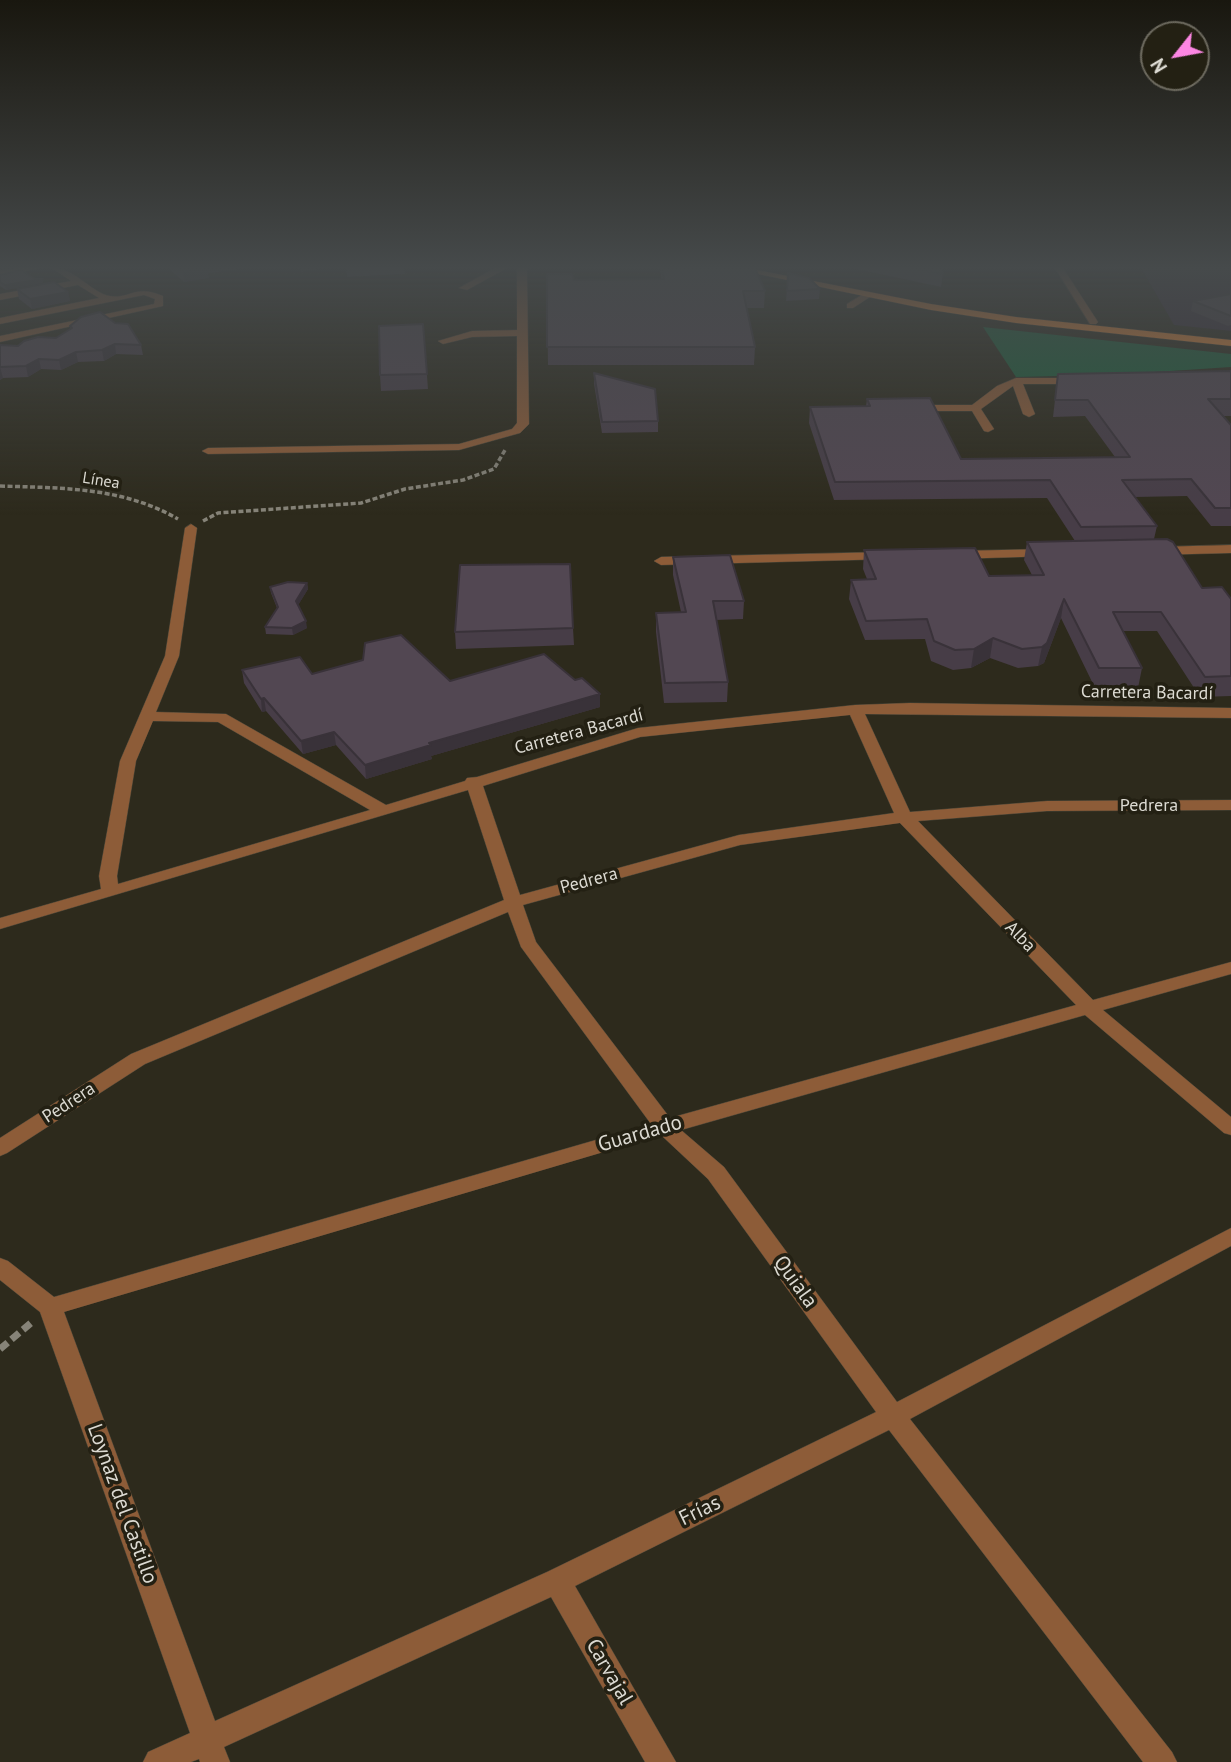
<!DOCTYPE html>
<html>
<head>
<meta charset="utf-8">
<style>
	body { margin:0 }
	#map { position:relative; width:1231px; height:1762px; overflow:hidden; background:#2d2a1c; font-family:"PT Sans",sans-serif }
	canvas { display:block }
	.north { position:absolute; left:1140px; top:21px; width:70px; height:70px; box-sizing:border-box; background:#232013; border:2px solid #6d6a5f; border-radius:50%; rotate:239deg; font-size:19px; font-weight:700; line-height:28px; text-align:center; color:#dcdad2 }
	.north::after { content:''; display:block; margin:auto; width:24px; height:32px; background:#fc86e3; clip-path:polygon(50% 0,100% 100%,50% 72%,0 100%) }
</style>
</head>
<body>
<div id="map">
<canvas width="1231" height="1762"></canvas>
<div class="north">N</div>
</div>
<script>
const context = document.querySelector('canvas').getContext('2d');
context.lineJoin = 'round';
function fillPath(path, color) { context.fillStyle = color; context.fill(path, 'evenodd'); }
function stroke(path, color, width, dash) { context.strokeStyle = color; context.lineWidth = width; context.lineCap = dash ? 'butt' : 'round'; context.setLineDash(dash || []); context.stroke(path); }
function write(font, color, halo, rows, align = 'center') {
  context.font = font + ' "PT Sans",sans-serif'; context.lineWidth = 7; context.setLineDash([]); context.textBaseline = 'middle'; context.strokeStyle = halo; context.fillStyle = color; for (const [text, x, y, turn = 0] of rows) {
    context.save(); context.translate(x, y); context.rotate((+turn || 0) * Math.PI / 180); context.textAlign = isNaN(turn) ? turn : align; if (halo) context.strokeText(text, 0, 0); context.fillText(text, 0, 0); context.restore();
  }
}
fillPath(new Path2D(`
	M1141,268H1231V331L1174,325Z`), '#382c3b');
fillPath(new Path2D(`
	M983,327L1231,354V367L1110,375L1016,377Z`), '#1b603b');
const minor = new Path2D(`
	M20,268H39L0,277V271Z
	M52,268C76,268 91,293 110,296C132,299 134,284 163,296V306L0,342V336L154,304L155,299L144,295L0,324V318L99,298L78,285L0,300V294L71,281Z
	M495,268H507L467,290L459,288Z
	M517,268H527L529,424L520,433L459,450L208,454L202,451L208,448L459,444L512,429L517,423V336L472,337L443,344L438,341L472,331L517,330Z
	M1055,268H1063L1098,322L1096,324H1090Z
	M865,293L873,295L853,308H847V304Z
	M1016,378H1081L1086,381L1081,384H1023L1035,414L1029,417L1023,414L1013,386L981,409L994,429L988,432L984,431L972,411H912L907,408L912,405H972L997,386Z
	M191,524L197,528L179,656L156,712L226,714L386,805L465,781L467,778L477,777L638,728L855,705L910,703L1231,708V718L865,714L910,812L1047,801L1231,800V810L1047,811L918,821L1093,1000L1231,962V974L1103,1010L1231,1117V1135L1224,1133L1085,1015L681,1130L724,1167L897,1402L1231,1228V1246L910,1419L1172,1752L1177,1762H1143L889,1430L575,1586L676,1762H645L551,1597L224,1747L230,1762H200L199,1759L191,1762H143L148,1752L190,1733L40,1312L0,1280V1258L8,1261L54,1297L651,1124L521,947L508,912L145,1064L7,1153L0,1156V1138L131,1054L504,900L468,790L0,929V918L101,889L99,876L120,761L165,656L185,528ZM850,715L894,813L739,835L520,895L483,786L640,737ZM153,721L218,722L370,810L118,884L117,876L136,761ZM900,823L1076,1005L670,1118L536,942L523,905L740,845ZM661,1135L708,1179L876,1412L547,1572L215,1721L64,1312Z
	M1231,545V553L1154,555L1148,551L1154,547Z
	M1049,549L1054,550V556L954,559L948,555L954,551Z
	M888,552L895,556L893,559L661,565L654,561L661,557Z`);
const major = new Path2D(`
	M729,268H747L931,304L1016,317L1231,340V346L1016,323L931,310Z`);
stroke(minor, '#494639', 1);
stroke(major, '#494639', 1);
stroke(new Path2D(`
	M0,486C62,488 123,487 178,519
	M203,521L218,513L361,503L405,489L463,480L494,469L505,450`), '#868378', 3.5, [5, 2.5]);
stroke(new Path2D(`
	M0,1349L31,1323`), '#868378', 7, [10, 5]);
fillPath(minor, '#8d5c38');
fillPath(major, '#f08a37');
fillPath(new Path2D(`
	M168,268H246L208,273L209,278L184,282Z
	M346,268H404L405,274L347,277Z
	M660,268H755L765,291L764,308H746L755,347L754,365H548L547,274L574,280L661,279Z
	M852,268H941L943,274L941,287Z
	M788,273L820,289L819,299L786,301Z
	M0,275L35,279H43V283L6,290L0,286Z
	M17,289L68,292L70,301L32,309L19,299Z
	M1231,294V325L1228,326L1191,311L1193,301Z
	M423,324L428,389L381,391L380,375Z
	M70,326L141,345L143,355L116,354L104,361L78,362L61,370L41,369L28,377L3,378L0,380V345L18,346L56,338L70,329Z
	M1231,371V416H1222L1231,425V526H1211L1187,496L1135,497L1157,526L1154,539L1202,588L1231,599V696L1200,697L1157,631H1123L1142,668L1138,688H1095L1061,618L1044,663L1038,666L1018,668L990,658L971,668L953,670L931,661L925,639L865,640L849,599L851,580L867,579L863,569L864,550L989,576L1032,575L1024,560L1027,542L1075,541L1047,498L834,500L809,423L810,407L866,406L867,399L961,459L1115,457L1085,416L1053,417L1058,374Z
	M594,373L658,421V432L602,433L594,384Z
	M673,557L744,601L743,619L716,620L728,682L727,702L664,703L656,632V613L681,612L673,575Z
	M307,583L308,589L298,605L307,628L293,635L266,634L265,627L277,608L271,593L270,587Z
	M573,628L574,645L456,649L455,632Z
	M242,670L450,681L600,707L431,756L432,759L366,779L336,745L303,754L266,711L262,712L244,683Z`), '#473d47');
fillPath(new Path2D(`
	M203,268H246L208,273L209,278L184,282L183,272Z
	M300,268H326L301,272Z
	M43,279V283L6,290L5,285Z
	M68,292L70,301L32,309L30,299Z
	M115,344L116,354L104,361L102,350Z
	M76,352L78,362L61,370L59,360Z
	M39,359L41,369L28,377L26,366Z
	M0,367L3,378L0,380Z
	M307,583L308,589L297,607L296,601Z
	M1064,599L1061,618L1044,663L1038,666L1042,647Z
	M306,621L307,628L293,635L292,628Z
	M993,638L990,658L971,668L974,649Z
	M600,694V707L431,756L432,759L366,779L365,765L429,743Z
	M264,698L266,711L262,712L261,699Z
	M334,732L336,745L303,754L301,741Z`), '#393239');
const building = new Path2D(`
	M178,268H207L208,269L183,272Z
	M662,268H755L765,291H743L755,347H547V274H572L574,280L664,279Z
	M912,268H941L943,274Z
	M21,270L35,279H43L5,285L0,282V275Z
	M788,273L809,278L820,289L787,291Z
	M54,282L68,292L30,299L17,289Z
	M1231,294V316L1193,301Z
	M100,312L115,323L128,324L141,345L115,344L102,350L76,352L59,360L39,359L26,366L0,367V345L18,346L24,341L38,337L56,338L72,328L70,326L81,317Z
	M423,324L427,374L380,375L379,326Z
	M1231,371V399H1208L1231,425V508H1215L1191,479L1122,480L1157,526L1081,527L1050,480L835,482L810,407L870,406L867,399L930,398L961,459L1130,457L1088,400H1055L1058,374Z
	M594,373L655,389L658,421L602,422Z
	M1167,539L1173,542L1202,588L1222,587L1231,599V676L1205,677L1161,612H1113L1142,668H1099L1064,599L1047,643L1042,647L1022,649L993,638L974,649L955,650L934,641L927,619L866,621L851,580L876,579L864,550L975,548L989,576L1044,575L1027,542Z
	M730,555L744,601H713L728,682L665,683L656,613L686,612L673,557Z
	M570,564L573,628L455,632L460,565Z
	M288,582L307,583L296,601L306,621L292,628L265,627L278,607L270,587Z
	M401,635L450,681L544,654L575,680L582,678L600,694L429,743L431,745L365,765L334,732L301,741L264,698L261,699L242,670L300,657L312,674L363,660L365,643Z`);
fillPath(building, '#524752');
stroke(building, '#393239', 2);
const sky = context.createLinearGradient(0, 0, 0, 515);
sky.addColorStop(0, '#19170f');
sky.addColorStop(0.52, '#464a4b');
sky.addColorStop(1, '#464a4b00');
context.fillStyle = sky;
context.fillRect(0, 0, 1231, 515);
write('16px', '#dcdad2', '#232013', [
	["Línea",101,481,9]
]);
write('18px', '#dcdad2', '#232013', [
	["Carretera Bacardí",1147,693,1],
	["Carretera Bacardí",579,732,-15],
	["Pedrera",1149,806],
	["Pedrera",589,881,-15],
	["Alba",1020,937,46],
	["Pedrera",69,1103,-33]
]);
write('21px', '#dcdad2', '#232013', [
	["Guardado",640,1134,-16],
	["Quiala",795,1282,54],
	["Loynaz del Castillo",122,1504,70],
	["Frías",700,1511,-26],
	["Carvajal",609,1672,60]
]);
</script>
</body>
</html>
